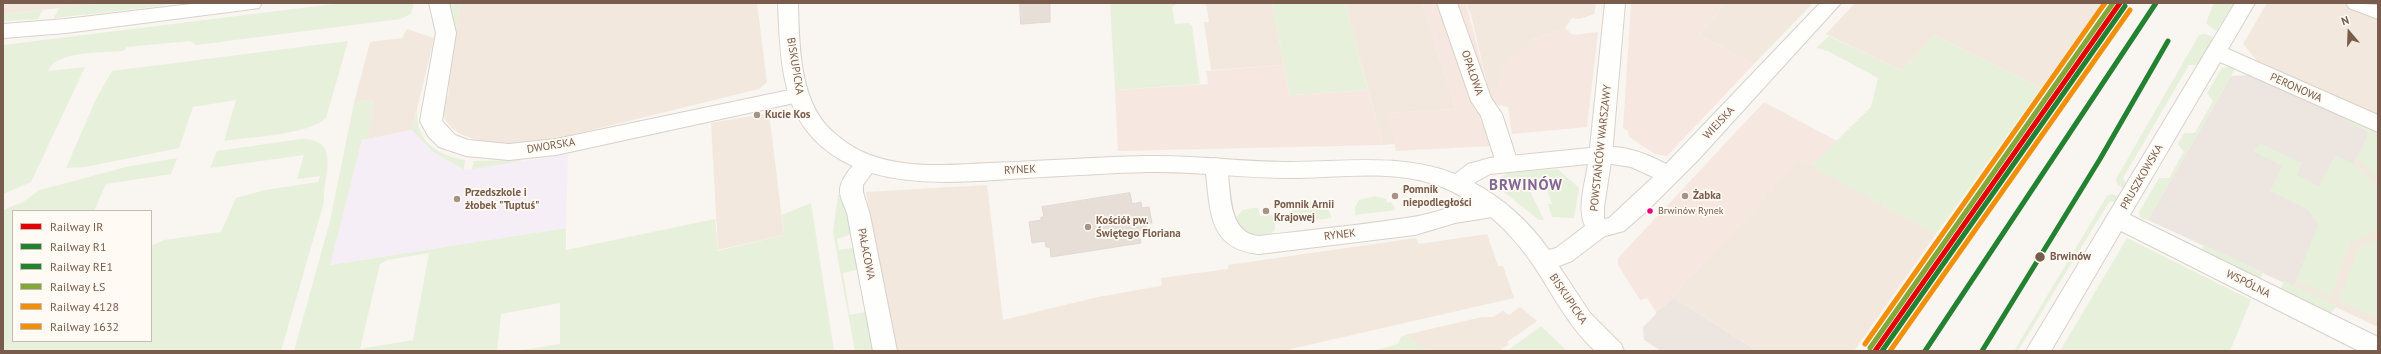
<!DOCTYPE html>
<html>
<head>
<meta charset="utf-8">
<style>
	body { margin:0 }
	#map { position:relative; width:2381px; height:354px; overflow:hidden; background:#f9f5f0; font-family:"PT Sans",sans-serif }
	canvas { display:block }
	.frame { position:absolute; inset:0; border:4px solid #7a5c4d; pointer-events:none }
	.legend { position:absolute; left:12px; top:210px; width:140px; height:132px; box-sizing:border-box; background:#fffaf3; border:1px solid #cabbb1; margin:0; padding:5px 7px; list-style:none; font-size:12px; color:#7a5c4d }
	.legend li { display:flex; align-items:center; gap:8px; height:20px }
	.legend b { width:20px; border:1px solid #cabbb1 }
	.north { position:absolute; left:2329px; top:12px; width:40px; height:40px; -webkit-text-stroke:3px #fffaf3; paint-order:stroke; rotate:341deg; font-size:11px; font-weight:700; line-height:16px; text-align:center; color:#7a5c4d }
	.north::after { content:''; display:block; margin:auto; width:14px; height:18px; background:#7a5c4d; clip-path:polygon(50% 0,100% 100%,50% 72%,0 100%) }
</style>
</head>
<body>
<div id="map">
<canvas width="2381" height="354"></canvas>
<div class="frame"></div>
<ul class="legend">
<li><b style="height:5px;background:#e50000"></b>Railway IR</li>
<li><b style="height:5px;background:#238132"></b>Railway R1</li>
<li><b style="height:5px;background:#238132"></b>Railway RE1</li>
<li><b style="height:5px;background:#81a838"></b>Railway ŁS</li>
<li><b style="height:5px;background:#f28f08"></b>Railway 4128</li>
<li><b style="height:5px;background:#f28f08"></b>Railway 1632</li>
</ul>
<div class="north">N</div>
</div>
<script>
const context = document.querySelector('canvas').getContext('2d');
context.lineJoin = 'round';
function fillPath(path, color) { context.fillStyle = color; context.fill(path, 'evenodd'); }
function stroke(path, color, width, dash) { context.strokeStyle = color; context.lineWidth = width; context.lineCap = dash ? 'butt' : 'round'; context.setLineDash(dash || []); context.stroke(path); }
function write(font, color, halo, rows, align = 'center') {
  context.font = font + ' "PT Sans",sans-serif'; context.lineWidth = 3.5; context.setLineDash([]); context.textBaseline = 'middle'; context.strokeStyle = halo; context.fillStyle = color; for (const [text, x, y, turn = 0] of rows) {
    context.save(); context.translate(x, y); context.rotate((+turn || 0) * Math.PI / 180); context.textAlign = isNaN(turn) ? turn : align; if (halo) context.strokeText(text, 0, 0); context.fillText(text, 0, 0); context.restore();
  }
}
fillPath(new Path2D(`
	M3,3H108L3,14Z
	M461,3H757L767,82L759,89L567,136L534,143L511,145L486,143L460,134L452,128L446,121L443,113L444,97L448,96L449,85H446L447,73Z
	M1203,3H1272L1284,65L1211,70L1204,22H1209L1206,5Z
	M1345,3H1422L1456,109L1388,113L1395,144L1383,145Z
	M1466,3H1596L1594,14L1579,19L1572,18L1565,28L1532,40L1492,104L1471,15Z
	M1726,3H1813L1754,64L1699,35Z
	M1855,3H2102L2041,88L1934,35L1902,71L1826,34Z
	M2267,3H2345L2378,17V115L2260,64L2243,44Z
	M407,29L434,38L412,130L368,139L373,100L354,103L370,42L402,38Z
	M769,113L784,235L718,250L711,123Z
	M2372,127L2378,130V327L2293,287Z
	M1800,159L1936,234L1854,351H1758L1674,298L1688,277L1690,278Z
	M987,185L1003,320L1098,297L1160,286L1162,285L1161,278L1228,269V265L1416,238L1419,244L1487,234L1498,266H1503L1514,298L1282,351H897L866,192Z
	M1520,307L1537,321L1507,342L1509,344L1499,351H1428L1405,335L1482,317H1493L1503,311L1509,315Z`), '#f2e8de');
fillPath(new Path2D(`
	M1422,3H1466L1492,103L1502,68L1532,40L1565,28L1573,35L1598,32L1587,127L1512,134L1508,107L1492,104L1477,108L1491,146L1396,151L1387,113L1456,109Z
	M1631,3H1726L1699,35L1754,64L1667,156L1655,154L1629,137L1628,131L1623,128Z
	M1284,65L1290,95L1368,90L1383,145L1118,151L1115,90L1208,84L1206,71Z
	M1764,102L1837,141L1811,166L1800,160L1690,278L1688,277L1674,298L1656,312L1647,298L1640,300L1618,265V258Z`), '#f6e8e1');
fillPath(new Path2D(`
	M2252,75L2372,127L2293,287L2148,220L2231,76Z
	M1674,298L1748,345L1758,351H1661L1644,340L1643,327L1656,314V312Z`), '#ede5e0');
fillPath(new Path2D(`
	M412,130L433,152L463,170L568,154L566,228L329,265L362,140Z`), '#f6eef6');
fillPath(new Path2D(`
	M108,3H167L162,6L54,18L59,8Z
	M342,3H414L411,14L400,19L196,45L190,41L127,47L123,51C104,53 57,50 48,71L85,67L31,182L3,194V45Z
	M447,3H461L447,73Z
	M1110,3H1178L1172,7L1175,24L1189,23L1192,26L1200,84L1115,90Z
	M1272,3H1345L1368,90L1290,95Z
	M2214,3H2234L2216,31L2206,23Z
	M43,10L38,19L3,21V14Z
	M2204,34L2214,37L2200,65H2189L2123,178L2128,187L2126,190L2117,184L2116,179L2199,35Z
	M1934,35L2041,88L1936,234L1811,166L1871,107L1878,78L1828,51L1816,48L1829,36L1902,71Z
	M348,41L326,118C308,135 249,137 224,141L236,100L193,107L179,148L85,167L66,168L96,99L112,71Z
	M2229,67L2235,69L2148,220L2141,218L2139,212L2159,178H2169L2184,152L2178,144L2184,133H2195L2213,101L2207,93L2222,68Z
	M373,100L368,139L362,140L330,265L566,228V250L715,219L718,251L784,235L782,215L811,203L834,351H517L560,344V303L501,314L497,351H294L330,221L354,103ZM429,253L413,340L360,349L380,264L387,260Z
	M417,111C416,142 437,155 465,160L464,170L433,152L412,130Z
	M2347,118L2378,128V178L2358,160L2368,132L2347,122Z
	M301,139C343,138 322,178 324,202L281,351H3V210L23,202L40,190L126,167L177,158L171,174L106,184L94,211H13V341H151V246L164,240L221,232L236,198L265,190L318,182L320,176L297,179L304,155L210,168L217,151Z
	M2259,143L2302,163L2297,175L2319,186L2335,155L2352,163L2378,186V231L2349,243L2331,297L2296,281L2318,224L2308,210L2270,191L2282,166L2254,152Z
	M521,160V161L472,169L474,161Z
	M1558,169L1579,188L1574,218L1552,217L1548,204H1552L1547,190L1530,191L1544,220H1539L1495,185L1497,179L1507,173Z
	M2111,194L2122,197L2120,201L2109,202L2018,351H2014L2107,196Z
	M838,195H842L848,209L852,234L837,239L839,250L852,248L856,249L859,267L856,270L843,273L850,315L866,312L875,351H855L833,232Z
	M1375,196L1386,199L1387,203L1391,202L1396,210L1355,215V207L1359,200Z
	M1312,202L1322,205L1323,210L1328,209L1332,218L1290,223L1289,216C1293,206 1301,203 1312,202Z
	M1252,208H1258L1260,216L1272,215L1275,221V230L1266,239L1247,240L1234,219L1243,210Z
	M2127,238L2251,300L2230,351H2060Z
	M2378,240V319L2339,300L2360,246Z
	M2204,245L2263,272L2259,282L2200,254Z
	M2285,281L2337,306L2328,316L2278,292Z
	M1541,326L1567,351H1507Z
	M1405,335L1428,351H1373L1398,344L1401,337Z`), '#e7f0db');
const building = new Path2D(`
	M1020,3H1050V22L1021,24Z
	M1130,193L1132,204L1141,202L1142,208L1149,207L1152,223L1145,224L1147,230L1138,231L1141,243L1051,257L1050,247H1046L1045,241L1032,243L1029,222L1041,220V217H1044L1042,207Z`);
fillPath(building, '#e6ded7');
stroke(building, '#e2d8d2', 1);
const street = new Path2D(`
	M429,3H449L456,33L442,121L455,135L468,140L509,144L556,139L799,88L806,90L809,95L806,100L799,102L556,155L509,160L466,156L439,147L428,136L420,121L436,33Z
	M1437,3H1457L1491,98L1502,114L1518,163L1515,169L1507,171L1499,169L1496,163L1481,116L1471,101Z
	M1820,3H1841L1699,159L1647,211L1624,231L1598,238L1590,235L1587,229L1590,223L1609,218L1653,177L1631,167L1593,161L1590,155L1593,149C1617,142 1646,153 1666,164Z
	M2235,3H2255L2228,49L2378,115V132L2220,62L2130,215L2378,337V351H2359L2121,231L2051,351H2026Z
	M2346,3L2378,5V19L2349,8Z
	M868,155L876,157L879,163L863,185V192L870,215L897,351H873C865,307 856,263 848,218C847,209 839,199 840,189C842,176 857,158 868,155Z
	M1216,158L1224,160L1227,166C1231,191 1227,233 1259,236C1310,230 1362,225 1413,217C1441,213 1476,194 1505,203L1508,209L1505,215L1455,223L1415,235L1259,254C1206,249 1211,208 1205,166L1208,160Z`);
const secondary = new Path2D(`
	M199,3H262L259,8L252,9L66,33L3,38V24L66,19Z
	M778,3H798C799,42 799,94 826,125C838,138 854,149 870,155C908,169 951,165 989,163C1042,161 1095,157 1147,156C1195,155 1243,162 1290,162C1345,162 1402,153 1455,174L1468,164L1490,158L1590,148L1605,3H1625L1612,155L1604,207V218L1609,229L1606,235L1572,261L1559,266L1590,313L1621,344L1624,351H1595C1570,328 1554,297 1536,269C1512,232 1478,200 1437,185C1390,169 1338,178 1290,178C1243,178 1195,171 1148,172C1107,173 1066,176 1026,178C957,182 865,194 813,138C780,103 780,48 778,3ZM1588,164C1585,184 1577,208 1585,226L1556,248L1549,250C1529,222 1504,199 1474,183L1490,174Z`);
stroke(street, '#d7d1cb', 2);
stroke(secondary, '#d9d2cb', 2);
fillPath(street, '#fefefd');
fillPath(secondary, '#fefefd');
stroke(new Path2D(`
	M1875,351L2120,3`), '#e50000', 5);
stroke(new Path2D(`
	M1925,351L2156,3
	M1982,351L2100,159L2168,41`), '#238132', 5);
stroke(new Path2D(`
	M1882,351L2125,6`), '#238132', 5);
stroke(new Path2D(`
	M1870,348L2113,3`), '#81a838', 5);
stroke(new Path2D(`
	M1890,351L2130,10`), '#f28f08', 5);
stroke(new Path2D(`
	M1865,344L2105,3`), '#f28f08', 5);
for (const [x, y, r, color] of [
	[757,115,4,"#a69286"],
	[1395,196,4,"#a69286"],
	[1685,196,4,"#a69286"],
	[457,199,4,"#a69286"],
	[1266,211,4,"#a69286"],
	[1650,211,3.5,"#e5007d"],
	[1088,227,4,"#a69286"],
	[2040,257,5.5,"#7a5c4d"]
]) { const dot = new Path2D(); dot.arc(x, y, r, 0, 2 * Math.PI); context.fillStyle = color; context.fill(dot); stroke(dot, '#fffaf3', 1.5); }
write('10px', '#7a5c4d', '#fffaf3', [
	["Brwinów Rynek",1658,211]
], 'left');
write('11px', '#7a5c4d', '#fffaf3', [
	["BISKUPICKA",795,66,81],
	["OPAŁOWA",1472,73,71],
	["PERONOWA",2296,88,24],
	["WIEJSKA",1719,123,-47],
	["DWORSKA",551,146,-9],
	["POWSTAŃCÓW WARSZAWY",1601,148,-84],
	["RYNEK",1020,170,-3],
	["PRUSZKOWSKA",2142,177,-60],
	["RYNEK",1340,235,-7],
	["PAŁACOWA",866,254,79],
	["WSPÓLNA",2248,284,27],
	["BISKUPICKA",1568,299,56]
]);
write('bold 11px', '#7a5c4d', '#fffaf3', [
	["Kucie Kos",765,115],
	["Pomnik",1403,190],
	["niepodległości",1403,203],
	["Przedszkole i",465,193],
	["żłobek \"Tuptuś\"",465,206],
	["Żabka",1693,196],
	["Pomnik Arnii",1274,205],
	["Krajowej",1274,218],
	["Kościół pw.",1096,221],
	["Świętego Floriana",1096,234]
], 'left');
write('bold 11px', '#7a5c4d', '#fffaf3', [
	["Brwinów",2050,257]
], 'left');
context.letterSpacing = '1px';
write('bold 15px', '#846695', '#fffaf3', [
	["BRWINÓW",1526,186]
]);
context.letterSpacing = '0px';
</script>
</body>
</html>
